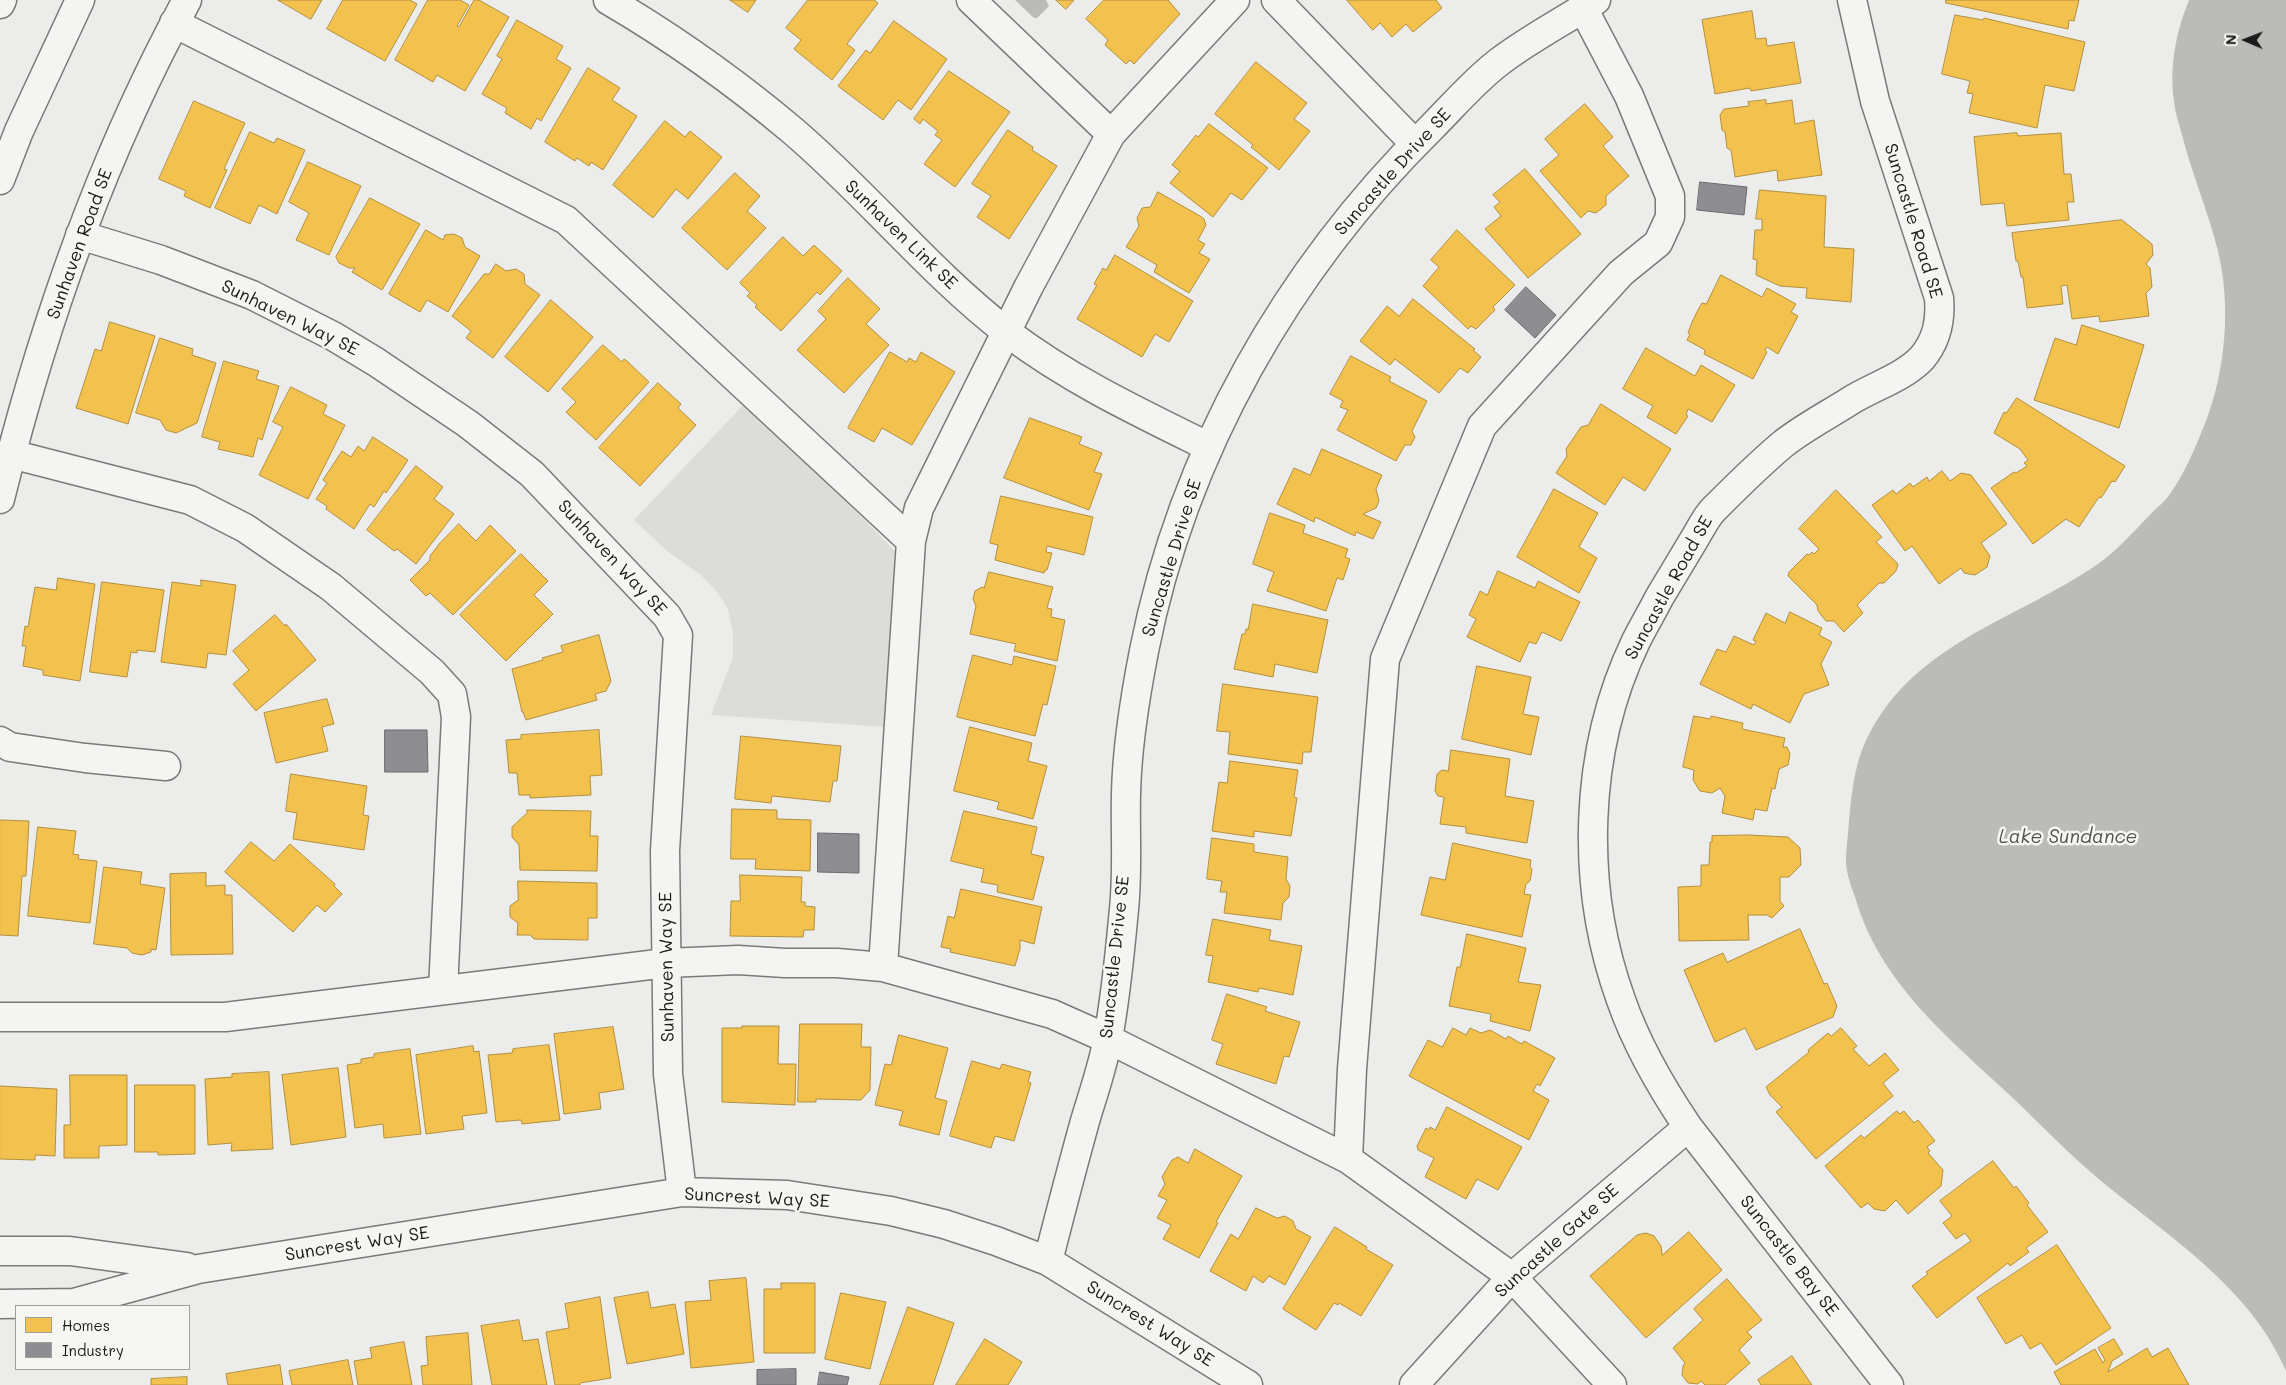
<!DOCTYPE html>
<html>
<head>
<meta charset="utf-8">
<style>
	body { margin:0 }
	#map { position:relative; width:2286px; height:1385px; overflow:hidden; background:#ececea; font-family:Mali,sans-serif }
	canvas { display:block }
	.legend { position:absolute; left:15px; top:1305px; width:175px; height:65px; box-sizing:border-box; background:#f6f6f2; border:1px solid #9f9f9c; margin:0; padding:6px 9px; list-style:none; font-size:15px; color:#1c1c1c }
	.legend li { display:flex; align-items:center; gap:10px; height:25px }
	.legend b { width:25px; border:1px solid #9f9f9c }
	.north { position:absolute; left:2221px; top:15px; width:50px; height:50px; -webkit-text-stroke:4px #f6f6f2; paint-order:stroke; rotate:271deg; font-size:14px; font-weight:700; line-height:20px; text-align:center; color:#1c1c1c }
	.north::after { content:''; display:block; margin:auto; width:18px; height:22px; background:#1c1c1c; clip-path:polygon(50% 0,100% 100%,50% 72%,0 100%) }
</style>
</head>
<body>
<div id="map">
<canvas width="2286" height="1385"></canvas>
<ul class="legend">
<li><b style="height:14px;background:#f2c14e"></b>Homes</li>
<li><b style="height:14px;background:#8d8d92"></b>Industry</li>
</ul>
<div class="north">N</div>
</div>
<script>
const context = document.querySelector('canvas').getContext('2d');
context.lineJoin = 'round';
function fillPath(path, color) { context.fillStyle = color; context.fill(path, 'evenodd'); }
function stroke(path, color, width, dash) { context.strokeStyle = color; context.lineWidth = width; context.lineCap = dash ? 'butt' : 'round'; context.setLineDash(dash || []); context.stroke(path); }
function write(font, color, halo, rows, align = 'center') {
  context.font = font + ' Mali,sans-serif'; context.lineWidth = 5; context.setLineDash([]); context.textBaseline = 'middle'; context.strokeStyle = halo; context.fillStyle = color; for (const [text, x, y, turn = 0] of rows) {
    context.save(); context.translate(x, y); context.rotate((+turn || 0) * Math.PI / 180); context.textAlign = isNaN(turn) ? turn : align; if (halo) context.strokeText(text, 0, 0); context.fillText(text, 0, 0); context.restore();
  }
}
fillPath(new Path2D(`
	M747,401L897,553L886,727L711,715L733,657V633L728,609L717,592L702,576L667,551L634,520Z`), '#dcdcd9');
fillPath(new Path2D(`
	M1015,0H1046L1049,6L1037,18H1034Z
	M2189,0H2286V1371C2251,1288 2168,1236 2101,1181C2070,1155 2042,1126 2013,1098C1949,1038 1880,984 1855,897C1850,883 1845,870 1846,855C1850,820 1850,778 1864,745C1908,646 2009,623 2092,568C2114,554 2130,535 2149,516C2154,510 2162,504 2167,498C2184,476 2196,446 2206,421C2226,368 2231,305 2218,251C2208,211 2192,174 2182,135C2179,124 2175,112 2174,101C2169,67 2176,32 2189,0Z`), '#bbbbb8');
const homes = new Path2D(`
	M278,0H322L311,19Z
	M343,0H410L417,4L385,61L327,29Z
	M428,0H460L469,5L457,26L459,27L474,0H479L509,17L465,91L437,75L433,82L395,60Z
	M730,0H756L748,12Z
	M808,0H874L878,3L847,44L855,50L832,80L794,49L801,40L786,28Z
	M1056,0H1074L1066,9Z
	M1104,0H1168L1180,14L1134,64L1130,60L1126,64L1105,45L1108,40L1086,19Z
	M1347,0H1436L1442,8L1413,32L1406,24L1392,37L1380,23L1373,30Z
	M1946,0H2079L2074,21L2069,20L2068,29L1946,3Z
	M1752,11L1756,39L1766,38L1767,46L1794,42L1801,83L1751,91L1750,88L1715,94L1702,20Z
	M1955,15L1983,20L1984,18L2085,42L2074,91L2045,85L2037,128L1969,113L1973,94L1967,93L1970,81L1942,74Z
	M517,20L563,46L556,59L571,68L541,121L537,118L531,129L505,113L507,108L482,94L502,59L497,56Z
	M894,21L947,59L911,110L898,100L883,120L838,86L866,50L870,53Z
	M1256,62L1307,103L1294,119L1310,131L1279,170L1251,147L1253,145L1215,114Z
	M588,68L620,88L612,100L637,116L603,170L591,162L589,166L577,158L575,161L545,142Z
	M949,71L1010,112L955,187L924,164L942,140L935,135L938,131L923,119L920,124L914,119Z
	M1766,100V104L1792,100L1795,124L1814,120L1822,175L1778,181L1777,170L1735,177L1731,150L1727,148L1725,132L1722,130L1720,115L1724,109L1749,106L1748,102Z
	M194,101L245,123L224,169L227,170L210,208L184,196L186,191L159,179Z
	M1585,104L1613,137L1603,146L1629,176L1606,196V205L1596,213L1588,211L1581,218L1540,171L1559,155L1545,139Z
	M665,121L685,137L690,131L722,157L688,199L676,189L653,218L613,185Z
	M1209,124L1268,168L1242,200L1231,193L1213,217L1170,183L1180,171L1172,165L1196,135L1198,137Z
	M1008,130L1033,147L1032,150L1057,166L1009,239L977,217L991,196L972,184Z
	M250,132L274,143L277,138L305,150L277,214L259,205L250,224L215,208Z
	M2017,133L2018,136L2061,133L2064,174H2071L2074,202H2067L2069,220L2007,226L2004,203L1981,205L1974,137Z
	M308,162L361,186L329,255L296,240L309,213L289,202Z
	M1525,169L1581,234L1528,278L1485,229L1501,216L1494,207L1500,202L1493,195Z
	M735,173L760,196L747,211L766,228L727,270L682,228Z
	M1760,190L1826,196L1824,247L1854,249L1851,302L1806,298L1807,288L1780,286L1756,275L1757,260L1753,259L1755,230H1762V219H1756Z
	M1158,192L1200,216L1204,219L1206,225L1198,240L1205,244L1199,253L1210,259L1189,293L1154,272L1157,265L1126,247L1139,226L1137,218L1142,208L1150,207Z
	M370,198L420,224L382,290L352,272L355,268H349L339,263L336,257Z
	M2122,220L2152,244L2153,255L2146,264L2150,268L2152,287L2146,293L2149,316L2100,322L2099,316L2072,319L2067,285L2061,286L2063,304L2027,308L2023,277H2021L2018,261H2016L2012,233Z
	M426,230L443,240L445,235L454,234L462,238L465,247L480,256L448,312L427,300L420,312L389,294Z
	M1457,230L1515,285L1493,307L1495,310L1476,329L1471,326L1468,329L1423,286L1439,267L1431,260Z
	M783,237L803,256L814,245L842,271L820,295L817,292L781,331L755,307L757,305L747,296L750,293L740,283Z
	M1115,255L1193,301L1169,342L1155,334L1142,357L1077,319L1097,285L1094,284L1103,268L1106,270Z
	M496,264L506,271L516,269L524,274L525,284L540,295L493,358L466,338L471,331L452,316L484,274H489Z
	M1721,275L1762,297L1767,288L1796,304L1791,312L1798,316L1778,354L1767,347L1765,350L1767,352L1753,379L1704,354L1705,350L1687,340L1690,334L1688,333L1692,322L1699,308L1702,303L1706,304Z
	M848,278L880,309L866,324L889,345L844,393L797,350L826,319L818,311Z
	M1413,299L1475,349L1473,350L1481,357L1468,373L1460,368L1439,393L1395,359L1390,365L1360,341L1387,306L1399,316Z
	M551,300L593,337L548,392L505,357Z
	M110,322L155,336L128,424L76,408L95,349L101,351Z
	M2082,325L2144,345L2119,428L2034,400L2055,338L2076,345Z
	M160,338L193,349L192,355L216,363L197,423L176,433L166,430L160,420L136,413Z
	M603,345L622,362L624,359L627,361L649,382L596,440L566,412L576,402L562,389Z
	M1646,348L1695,376L1701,365L1735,385L1712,422L1688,409L1686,415L1688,416L1676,434L1647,417L1653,406L1623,389Z
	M890,352L907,362L909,358L916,362L921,352L955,372L912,445L882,428L874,442L848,428Z
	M1351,356L1391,377L1389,381L1427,401L1412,431L1415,437L1411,445H1405L1396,461L1337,430L1348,410L1340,407L1343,401L1330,394Z
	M224,361L259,371L256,379L279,386L262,440L258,438L253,457L218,449L220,442L202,437Z
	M658,383L681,404L678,408L696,425L640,486L599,448Z
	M291,387L327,405L323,414L345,425L308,499L259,475L283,427L273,422Z
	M2017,398L2125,466L2115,482L2112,481L2101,498L2099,497L2079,527L2066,519L2033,544L1991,488L2014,472L2016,473L2027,466L2024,463L2028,460L2020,449L1994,433L2004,412L2006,413Z
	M1601,404L1671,449L1645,491L1623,477L1605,505L1556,473L1567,456L1566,449L1581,427L1588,425Z
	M1030,418L1082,437L1079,444L1102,453L1094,472L1102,474L1089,510L1004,478Z
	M373,437L408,460L386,493L384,491L374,507L370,504L354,529L326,509L327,506L316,499L327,483L323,480L342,451L351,457L358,446L364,451Z
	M1322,449L1382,475L1376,489L1379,501L1376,508L1363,514L1381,522L1373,539L1356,532L1355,536L1315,517L1314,522L1277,504L1294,468L1310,475Z
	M416,466L443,487L434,499L454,514L416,564L397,549L394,551L367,530Z
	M1942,471L1950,481L1961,473L1971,475L2007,524L1981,543L1990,556L1987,567L1975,575L1964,573L1961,568L1939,584L1912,546L1905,551L1872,505L1893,490L1896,494L1910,483L1913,487L1927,477L1929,481Z
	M1554,489L1598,513L1579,547L1597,558L1579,593L1517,557Z
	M1836,490L1882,537L1876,542L1898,564L1896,571L1884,583H1879L1857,605L1863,613L1844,632L1834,621H1826L1818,611L1817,605L1788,576L1789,572L1807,554L1809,555L1812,552L1814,554L1819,549L1799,529Z
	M1001,496L1093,517L1084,555L1047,546L1046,552L1052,553L1047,570H1045L1044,573L995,560L998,545L990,543Z
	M1270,513L1305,525L1303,533L1348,549L1345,557L1350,559L1343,580L1337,578L1326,611L1267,591L1274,572L1253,564Z
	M459,524L476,541L490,525L516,551L453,615L430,593L426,596L410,580L430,560V556L440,543Z
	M521,554L548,581L534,595L553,614L506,661L460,615Z
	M1498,571L1535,588L1538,581L1580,602L1561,641L1542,632L1536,644L1529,642L1520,662L1467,637L1476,619L1469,615L1477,598L1480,591L1487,595Z
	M989,572L1053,587L1047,608L1052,609L1051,617L1065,620L1057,661L1014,651L1016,644L970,634L976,606L973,599L975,591L982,587L984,588Z
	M58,578L95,584L80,681L43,675V670L23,666L26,646H22L25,626L28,627L35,587L56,590Z
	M201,580L236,585L226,655L208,653L206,668L161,662L172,582L201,586Z
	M102,582L164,590L155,652L137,650V653L131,652L127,677L90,672Z
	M1253,604L1328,620L1317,673L1275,664L1273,677L1234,669L1242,634H1245L1246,629H1248Z
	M1790,612L1822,628L1819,635L1832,642L1821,664L1829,685L1804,694L1790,723L1753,704L1751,709L1700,684L1717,649L1726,652L1734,636L1754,645L1756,641L1753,640L1766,613L1785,623Z
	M275,615L285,626L286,624L316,660L256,711L233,684L249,670L233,651Z
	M599,635L611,681L606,691L595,694L597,700L526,720L523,712H522L512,669L543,660L542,658L563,652L561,646Z
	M973,655L1012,665L1014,656L1056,666L1047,705L1043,704L1035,736L957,717Z
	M1477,666L1531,677L1523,714L1539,717L1531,755L1462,739Z
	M1223,684L1318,697L1311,752H1303L1302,764L1228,754L1230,732L1217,731Z
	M327,699L334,724L322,727L328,751L276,763L264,713Z
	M1694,716L1710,719L1711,716L1743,723L1742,729L1785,738L1783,747H1787L1790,754L1788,765L1779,769L1775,789L1772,788L1767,811L1755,809L1753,820L1722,813L1725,796L1720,788L1712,793L1700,791L1693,780L1694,770L1683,767Z
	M970,727L1032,743L1028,761L1047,766L1033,819L997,809L999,802L954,791Z
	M599,730L602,775L590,776L591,795L530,798V795H519L517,773H509L506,740L521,739V735Z
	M741,736L841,746L837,781H833L830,802L772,796L771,803L735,799Z
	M1451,750L1510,759L1505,796L1534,801L1527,843L1466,833V827L1440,824L1444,797L1438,796L1435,791L1437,774L1442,770L1448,771Z
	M1230,761L1298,770L1294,797L1297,798L1291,836L1254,831V837L1212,831L1219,782L1227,783Z
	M291,774L367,786L363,815L369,816L364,850L293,839L297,813L286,811Z
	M732,809L777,810V819L811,820L810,871L755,869L756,859H731Z
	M527,810L591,811L590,836H598L597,871L520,870L519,845L512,837V827L527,813Z
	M964,811L1037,827L1031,854L1044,857L1033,900L997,892L998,885L981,882L984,869L951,861Z
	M0,820L29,821L26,876H22L18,936L0,935Z
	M38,827L76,831L73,854L79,855L78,859L97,861L90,923L28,916Z
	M1749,835L1788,837L1800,848L1801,865L1789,877H1780V901L1784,906L1772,918L1767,915H1748L1749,940L1679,941L1678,887L1701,886V865H1709L1710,842H1712V836Z
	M1212,838L1254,844V852L1288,857L1286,879L1290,886L1289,897L1283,903L1281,920L1224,913L1227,892H1220L1222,881L1207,879Z
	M251,842L274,861L290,844L335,884L334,886L342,894L325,912L317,905L293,932L225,872Z
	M1453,843L1531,860L1530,866L1532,870L1530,881L1526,884L1524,894L1531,895L1522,937L1421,915L1430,877L1445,880Z
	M104,867L142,872L140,884L165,888L156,950L151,949V952L142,955L132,953L127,948L94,944Z
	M206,873V886L225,885V895H232L233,954L171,955L170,874Z
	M740,875L802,877L801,902H805V906L815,907L814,930H804L803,937L730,936L731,901H740Z
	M518,881L597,883V918H588V940L534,939L530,935H517L518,923L510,917V906L518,900Z
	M961,889L1042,907L1034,944L1020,940V949L1015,966L950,952L951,949L941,947L948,916L954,918Z
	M1213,919L1271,930L1269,940L1302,946L1293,995L1259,988L1258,992L1208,982L1213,956L1206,955Z
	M1800,929L1824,984L1827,983L1837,1006L1833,1017L1756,1050L1745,1028L1715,1042L1684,970L1723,953L1727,962Z
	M1467,934L1526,948L1518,982L1541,985L1530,1031L1490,1021L1491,1014L1449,1006L1457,967H1460Z
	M1227,994L1267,1007L1265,1011L1300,1022L1289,1057L1284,1056L1276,1084L1216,1064L1223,1044L1212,1040Z
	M800,1024H862L861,1047H871L870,1090L861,1100L816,1099V1102H798Z
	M742,1026H779L778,1064H796L795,1105L722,1102V1028H742Z
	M613,1027L624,1089L599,1093L601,1109L564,1114L554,1034Z
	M1453,1028L1466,1035L1470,1028L1481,1033L1490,1030L1506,1039L1508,1036L1522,1044L1524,1041L1555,1058L1540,1086L1537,1084L1533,1091L1549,1100L1529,1140L1409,1076L1428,1040L1442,1047Z
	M1841,1028L1857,1046L1853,1049L1869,1066L1885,1053L1899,1070L1883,1083L1893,1096L1816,1159L1776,1112L1782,1107L1770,1095L1766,1087L1809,1052L1808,1050L1828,1033L1831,1036Z
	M899,1035L948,1048L935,1098L947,1101L939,1135L899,1125L903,1111L875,1105L885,1064L891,1065Z
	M549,1045L560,1120L522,1124L521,1120L496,1122L488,1055L512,1053L513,1049Z
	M473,1046L474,1052L479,1051L487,1113L462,1116L464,1129L426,1134L416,1055Z
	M410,1049L421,1134L384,1138L383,1124L355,1128L347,1065L361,1063V1059L374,1057V1054Z
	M972,1061L1000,1069L1002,1064L1031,1072L1028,1082L1031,1083L1014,1141L995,1136L991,1148L950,1136Z
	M338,1068L346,1137L291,1145L282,1075Z
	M269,1072L273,1149L231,1151L232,1143L208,1145L205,1079L232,1077V1074Z
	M70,1075H127V1145L99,1146V1158H64V1125H70Z
	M135,1085H195V1154L158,1155V1152H135Z
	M0,1086L57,1089L55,1156L35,1155V1160L0,1159Z
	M1447,1107L1522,1147L1498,1190L1477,1179L1466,1199L1425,1177L1434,1158L1418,1150L1417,1146L1426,1128L1429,1130L1430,1127L1435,1130Z
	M1897,1111L1900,1114L1904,1111L1914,1123L1918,1120L1935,1141L1927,1147L1930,1151L1928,1153L1943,1170L1941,1186L1908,1214L1896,1200L1885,1211L1874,1209L1868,1203L1861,1208L1825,1166L1861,1135L1864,1138Z
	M1195,1149L1242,1176L1216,1222L1218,1223L1199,1258L1163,1239L1171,1225L1157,1218L1167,1200L1158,1196L1165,1184L1162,1177L1172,1160L1178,1157L1188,1163Z
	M1993,1161L2014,1188L2016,1186L2029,1203L2027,1205L2048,1232L2026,1248L2029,1252L2010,1266L2008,1263L1937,1318L1912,1286L1928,1274L1926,1272L1971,1241L1965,1233L1956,1239L1943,1223L1952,1216L1940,1201Z
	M1256,1208L1277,1218L1285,1216L1293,1221L1296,1229L1311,1237L1285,1285L1269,1276L1263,1283L1253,1276L1246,1291L1210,1271L1231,1234L1238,1239Z
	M1335,1227L1367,1247L1366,1249L1393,1265L1361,1316L1339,1303L1338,1305L1334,1303L1316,1330L1283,1309Z
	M1689,1232L1722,1270L1646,1338L1590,1276L1637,1235L1646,1233L1654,1236L1661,1246L1662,1255Z
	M2057,1245L2111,1328L2056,1365L2041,1343L2030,1349L2022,1335L2006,1344L1977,1298Z
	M746,1278L754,1362L691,1368L685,1302L711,1300L709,1281Z
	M1727,1279L1762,1320L1747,1332L1752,1337L1739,1350L1750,1363L1725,1385H1705L1701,1381L1698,1384L1688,1383L1682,1375L1683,1366L1685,1363L1673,1348L1703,1320L1694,1309Z
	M781,1283H815V1353H764V1289H781Z
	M648,1292L651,1308L675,1304L684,1354L627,1364L614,1298Z
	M841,1293L886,1302L870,1369L825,1359Z
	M600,1297L611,1378L580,1383V1385H555L546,1332L569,1328L565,1304Z
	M908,1307L954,1323L933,1385H880Z
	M519,1320L523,1341L538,1339L547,1385H492L481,1326Z
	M468,1333L472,1385H423L421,1366L428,1365L426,1337Z
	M985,1339L1022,1362L1008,1385H956Z
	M2114,1339L2123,1354L2112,1361L2108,1372L2147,1348L2152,1357L2168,1348L2189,1385H2061L2054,1372L2095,1349L2103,1363L2105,1360L2098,1348Z
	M404,1342L412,1385H358L354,1361L372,1358L370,1348Z
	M1792,1356L1812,1385H1761L1758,1380Z
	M348,1360L353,1385H292L289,1371Z
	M280,1365L283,1385H228L226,1374Z
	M187,1377V1385H151V1379Z`);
fillPath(homes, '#f2c14e');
stroke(homes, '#b2903f', 1);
const industry = new Path2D(`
	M1700,182L1747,187L1744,215L1697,210Z
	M1526,287L1556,315L1535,338L1505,310Z
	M385,730H427L428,772H385Z
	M818,833L859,834V873L818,872Z
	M796,1369V1385H757V1370Z
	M820,1372L849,1377L847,1385H818Z`);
fillPath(industry, '#8d8d92');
stroke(industry, '#6b6b6f', 1);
const minor = new Path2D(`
	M608,0C673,38 736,83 793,131C868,195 930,273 1008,333C1070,380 1140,413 1209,447
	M971,0L1111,134
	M1276,0L1415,144
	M1852,0L1875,101L1939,298C1941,321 1937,340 1922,358C1903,378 1872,387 1850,401C1828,415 1803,428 1783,444C1759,464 1736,487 1714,509C1706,517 1701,528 1695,538C1683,558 1671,578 1659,598C1652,612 1643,627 1636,641C1583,751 1580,887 1621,1000C1637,1046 1661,1087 1688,1127L1889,1385
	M174,23L566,220L911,541
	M80,235L161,260L252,295L333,336L376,362L468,424L532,474L667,616L678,635L665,851L668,1074L682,1192
	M11,454L190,500L245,528L331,587L432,672L452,694L456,717L443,990
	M0,499C42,327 102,156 187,0
	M0,741L10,747L85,758L166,766
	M883,967L1052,1014L1108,1039L1348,1159L1512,1277L1612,1385
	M0,1017H225L666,963L738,960L785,963H837L883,967L911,541L919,508L1029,286L1111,134L1235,0
	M1348,1159L1352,1069L1385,659L1482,426L1621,273L1658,243L1670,217V196L1629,96L1583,8
	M0,1251H70L187,1267
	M1048,1261C1060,1214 1072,1168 1085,1121C1093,1094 1103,1066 1108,1038C1116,996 1120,952 1124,909C1128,871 1125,832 1126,794C1127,746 1135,697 1144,651C1183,452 1288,269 1431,128C1453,106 1474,81 1499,62C1529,39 1564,21 1596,0
	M0,1304L74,1303L198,1269L682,1192L787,1195L891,1211L944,1224L996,1241L1048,1261L1248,1385
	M1414,1385L1512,1277L1688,1127`);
const major = new Path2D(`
	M0,4L2,0
	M0,180L19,131L80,0`);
stroke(minor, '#7a7a79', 31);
stroke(major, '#7a7a79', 31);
stroke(minor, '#f4f4f2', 28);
stroke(major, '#f4f4f2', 28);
write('18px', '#1c1c1c', '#f6f6f2', [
	["Suncastle Drive SE",1393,172,-48],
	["Suncastle Road SE",1913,221,73],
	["Sunhaven Link SE",901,235,44],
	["Sunhaven Road SE",80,244,-70],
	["Sunhaven Way SE",290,318,26],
	["Sunhaven Way SE",612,558,47],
	["Suncastle Drive SE",1172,558,-73],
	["Suncastle Road SE",1669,588,-61],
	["Suncastle Drive SE",1115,957,-84],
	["Sunhaven Way SE",667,967,-91],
	["Suncrest Way SE",757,1198,3],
	["Suncastle Gate SE",1557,1241,-42],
	["Suncrest Way SE",357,1244,-9],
	["Suncastle Bay SE",1789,1256,52],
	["Suncrest Way SE",1150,1324,32]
]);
write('italic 19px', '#535352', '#f6f6f2', [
	["Lake Sundance",2068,837]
]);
</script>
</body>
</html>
